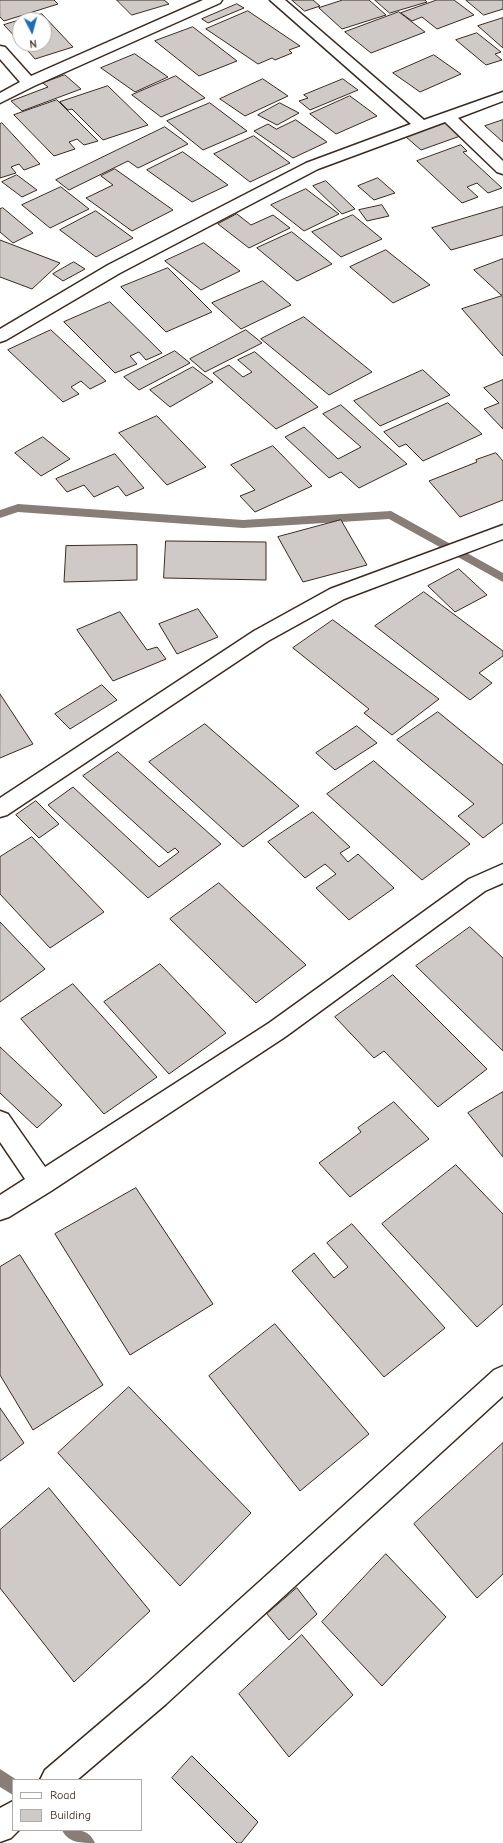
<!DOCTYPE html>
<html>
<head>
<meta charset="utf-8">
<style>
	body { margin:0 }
	#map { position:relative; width:503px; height:1843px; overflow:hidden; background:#fff; font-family:"Comic Neue",sans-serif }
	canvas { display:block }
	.legend { position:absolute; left:12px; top:1779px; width:130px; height:52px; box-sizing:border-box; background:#fff; border:1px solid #b1aaa5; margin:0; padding:5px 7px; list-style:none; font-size:12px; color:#3b2a1e }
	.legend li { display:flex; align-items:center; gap:8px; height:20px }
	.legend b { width:20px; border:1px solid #b1aaa5 }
	.north { position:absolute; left:12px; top:12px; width:40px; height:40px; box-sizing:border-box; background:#fff; border:1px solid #b1aaa5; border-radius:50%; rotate:174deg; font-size:11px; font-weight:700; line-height:16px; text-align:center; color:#3b2a1e }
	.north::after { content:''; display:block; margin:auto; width:14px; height:18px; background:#1f6fb2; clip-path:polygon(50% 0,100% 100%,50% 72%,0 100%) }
</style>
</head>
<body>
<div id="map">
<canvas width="503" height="1843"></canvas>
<ul class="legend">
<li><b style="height:5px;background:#fff"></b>Road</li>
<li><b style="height:11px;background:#cfcac7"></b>Building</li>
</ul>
<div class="north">N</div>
</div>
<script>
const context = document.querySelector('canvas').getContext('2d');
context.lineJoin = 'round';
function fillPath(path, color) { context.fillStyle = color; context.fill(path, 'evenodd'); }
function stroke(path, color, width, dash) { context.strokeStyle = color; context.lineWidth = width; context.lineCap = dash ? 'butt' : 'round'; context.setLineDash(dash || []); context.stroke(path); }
fillPath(new Path2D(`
	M18,504L243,520L391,511L503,573V582L389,519L243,528L18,512L0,518V510Z
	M0,1769L17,1780H13V1795L0,1787Z
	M62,1830C76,1830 89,1828 95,1843C81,1843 68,1843 62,1830Z`), '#887e77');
const building = new Path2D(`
	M0,0H54L58,4L4,21L0,17Z
	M117,0H164L169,4L132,15Z
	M292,0H313L320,6L305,11Z
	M343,0H369L386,15L342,29L319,8Z
	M375,0H425L427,2L390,13Z
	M437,0H454L474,15L437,29L422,17L412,21L401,13Z
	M466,0H503V9L484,15Z
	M237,4L244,8L208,23L202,19Z
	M248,11L300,46L289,50L292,53L275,60L272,58L258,64L206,29Z
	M399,12L425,32L371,53L345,32Z
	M42,14L73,47L35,59L22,44H44V20H21Z
	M503,18V48L478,26Z
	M20,20V42L4,25Z
	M193,27L237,61L199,76L155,41Z
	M477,33L501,52L495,54L502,60L486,65L456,40Z
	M135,54L168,77L135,92L101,68Z
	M434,55L461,74L420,92L393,73Z
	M65,75L81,89L22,111L11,101L48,87L43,83Z
	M176,76L205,98L161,117L132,95Z
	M263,79L288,96L245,116L220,99Z
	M343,79L358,90L310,110L299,101L308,98L304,95Z
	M108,86L148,125L103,140L72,109L68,110L60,102Z
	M350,96L377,116L336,134L310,114Z
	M57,100L98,141L84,145L77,139L69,142L75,149L54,156L14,115Z
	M210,103L247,131L203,150L167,121Z
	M280,103L299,113L277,125L258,115Z
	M296,120L327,142L293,158L254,131L268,124L276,129Z
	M503,120V142L485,126Z
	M448,122L463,135L421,150L406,137Z
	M2,123L40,164L24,170L19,164L11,167L16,173L0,178V124Z
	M165,127L188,144L138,168L128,161L69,190L56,180Z
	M254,136L290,163L250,182L214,154Z
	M461,145L467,151L463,152L502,188L488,193L477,183L467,187L478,197L462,203L417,161Z
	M183,152L228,185L192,202L147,170Z
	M115,169L173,210L132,231L86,198L113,185L101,176Z
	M17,175L37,190L22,197L2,182Z
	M378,178L395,193L374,200L358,186Z
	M326,181L355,209L342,214L313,186Z
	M61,187L89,209L50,228L22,205Z
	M306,189L339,214L304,231L271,205Z
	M382,205L389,216L367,221L359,210Z
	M503,207V235L451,250L432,228Z
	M3,208L33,233L13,243L0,232V209Z
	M96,211L133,238L96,257L60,230Z
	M237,214L251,225L273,215L290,228L249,248L218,224Z
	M353,215L382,239L341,257L312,232Z
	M292,232L332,264L297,281L257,248Z
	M0,240L60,263L32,289L0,277Z
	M204,243L240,271L201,290L165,261Z
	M386,250L430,285L393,303L350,267Z
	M503,259V295H501L474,270Z
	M74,262L85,269L63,281L53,274Z
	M168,268L212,312L166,332L121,287Z
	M263,281L291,305L241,329L212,303Z
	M502,296L503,298V356L462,309Z
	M110,302L162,353L146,360L139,352L130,356L137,364L115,373L64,322Z
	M304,317L372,372L329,395L261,339Z
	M51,330L106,381L90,389L81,381L71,387L79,394L63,402L8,350Z
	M246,330L262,343L205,372L190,359Z
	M175,351L190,363L139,390L124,377Z
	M255,352L318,407L276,429L213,373L229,365L243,377L252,372L238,360Z
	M193,367L213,382L170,407L150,390Z
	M423,370L450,395L380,426L354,401Z
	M503,380V429L484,409L499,403L484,388Z
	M448,403L482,434L423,461L406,444L399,447L384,432Z
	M341,405L407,464L359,488L341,472L329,478L285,437L304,427L338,459L361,447L323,414Z
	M157,416L206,467L167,485L119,433Z
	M43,437L70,459L41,476L15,453Z
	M273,446L312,486L255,512L240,496L255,490L231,465Z
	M496,453L503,461V500L460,517L429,481L477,462L476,460Z
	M115,454L144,488L126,496L118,486L94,497L84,485L67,492L56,479Z
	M341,520L367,565L303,582L278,537Z
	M166,541L266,542V580L164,578Z
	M137,545V580L64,582L66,546Z
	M459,569L487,595L455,612L428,586Z
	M424,592L503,651V656L479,673L492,683L470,700L375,626Z
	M198,609L218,637L177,654L159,624Z
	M120,612L147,650L157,647L166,659L113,681L77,630Z
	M333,620L439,699L392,735L364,713L369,709L293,648Z
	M102,685L117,700L70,729L55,714Z
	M0,694L33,744L0,758Z
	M438,712L503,765V823L483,838L458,816L474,804L397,740Z
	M205,724L299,806L243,847L149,762Z
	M357,726L377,743L335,770L316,753Z
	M118,752L221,844L148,898L48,805L73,787L159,867L179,852L175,848L168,853L83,776Z
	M374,761L470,844L422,880L327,794Z
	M36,801L59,824L39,838L16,815Z
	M313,812L350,847L340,853L348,862L358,854L394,888L349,920L316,888L336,874L325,864L305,878L268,842Z
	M32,837L104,912L50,948L0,894V857Z
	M219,883L306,965L256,1003L170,919Z
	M0,922L45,969L0,1002Z
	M470,927L503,958V1051L416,966Z
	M160,964L226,1033L169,1074L104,1002Z
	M393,975L487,1069L438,1107L384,1051L374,1058L335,1017Z
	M73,984L157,1077L104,1114L21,1019Z
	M0,1047L62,1105L37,1128L0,1093Z
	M503,1092V1157L468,1113Z
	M394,1102L429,1139L350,1197L319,1163L361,1132L358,1128Z
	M456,1165L503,1214V1304L477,1327L382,1224Z
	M136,1188L213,1304L130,1355L55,1234Z
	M352,1224L445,1328L384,1377L292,1271L314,1253L334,1278L348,1267L327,1243Z
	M20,1255L103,1385L33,1430L0,1375V1267Z
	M275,1324L369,1434L300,1491L209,1376Z
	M129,1387L251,1513L180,1586L58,1453Z
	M0,1408L24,1443L0,1461Z
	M503,1443V1574L477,1598L414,1524Z
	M49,1488L150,1611L74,1682L0,1588V1530Z
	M386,1554L446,1617L382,1686L322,1622Z
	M297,1588L317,1614L289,1640L267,1614Z
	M302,1635L353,1695L289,1757L239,1694Z
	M192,1756L258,1822L241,1843H237L172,1778Z`);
fillPath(building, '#cfcac7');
stroke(building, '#3b2a1e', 1);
const street = new Path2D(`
	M203,0H222L220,3L34,86L0,103V93L20,82L0,59V46L5,47L31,76Z
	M270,0H285L424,120L503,92V101L458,118L503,161V174L497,172L445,122L318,169L120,273L6,340L0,342V329L108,265L306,163L411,124Z
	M503,525V539L344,599L268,641L7,815L0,817V798L254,631L330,589Z
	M503,864V883L485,891L285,1037L51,1191L9,1217L0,1220V1195L25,1179L0,1142V1111L8,1114L45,1167L269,1023L469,879Z
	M503,1366V1396L166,1704L77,1780H40L45,1770L146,1684L494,1370Z
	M13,1801V1830H19L11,1838L0,1842V1808Z`);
stroke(street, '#3b2a1e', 3);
fillPath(street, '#fff');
</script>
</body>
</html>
